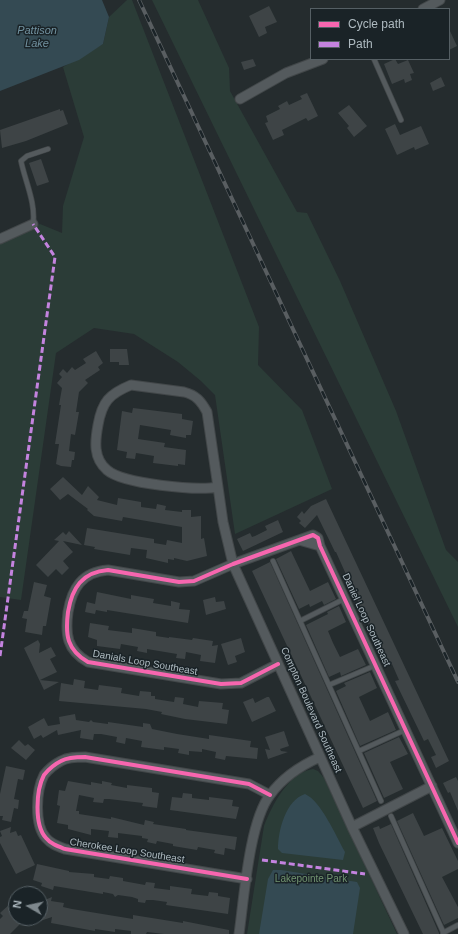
<!DOCTYPE html>
<html>
<head>
<meta charset="utf-8">
<style>
	body { margin:0 }
	#map { position:relative; width:458px; height:934px; overflow:hidden; background:#252c2e; font-family:Helvetica,sans-serif }
	canvas { display:block }
	.legend { position:absolute; left:310px; top:8px; width:140px; height:52px; box-sizing:border-box; background:#1a2327; border:1px solid #555f64; margin:0; padding:5px 7px; list-style:none; font-size:12px; color:#aebac0 }
	.legend li { display:flex; align-items:center; gap:8px; height:20px }
	.legend b { width:20px; border:1px solid #555f64 }
	.north { position:absolute; left:8px; top:886px; width:40px; height:40px; box-sizing:border-box; background:#1a2327; border:1px solid #555f64; border-radius:50%; rotate:279deg; font-size:11px; font-weight:700; line-height:16px; text-align:center; color:#aebac0 }
	.north::after { content:''; display:block; margin:auto; width:14px; height:18px; background:#7e888d; clip-path:polygon(50% 0,100% 100%,50% 72%,0 100%) }
</style>
</head>
<body>
<div id="map">
<canvas width="458" height="934"></canvas>
<ul class="legend">
<li><b style="height:5px;background:#f766af"></b>Cycle path</li>
<li><b style="height:5px;background:#c483df"></b>Path</li>
</ul>
<div class="north">N</div>
</div>
<script>
const context = document.querySelector('canvas').getContext('2d');
context.lineJoin = 'round';
function fillPath(path, color) { context.fillStyle = color; context.fill(path, 'evenodd'); }
function stroke(path, color, width, dash) { context.strokeStyle = color; context.lineWidth = width; context.lineCap = dash ? 'butt' : 'round'; context.setLineDash(dash || []); context.stroke(path); }
function write(font, color, halo, rows, align = 'center') {
  context.font = font + ' Helvetica,sans-serif'; context.lineWidth = 3; context.setLineDash([]); context.textBaseline = 'middle'; context.strokeStyle = halo; context.fillStyle = color; for (const [text, x, y, turn = 0] of rows) {
    context.save(); context.translate(x, y); context.rotate((+turn || 0) * Math.PI / 180); context.textAlign = isNaN(turn) ? turn : align; if (halo) context.strokeText(text, 0, 0); context.fillText(text, 0, 0); context.restore();
  }
}
fillPath(new Path2D(`
	M127,0H132L259,327L258,365L302,410L332,489L235,534L215,395L201,381L178,362L134,334L94,328L56,353L21,600L0,597V242L40,224L62,233L63,206L84,137L63,67L103,44L109,17Z
	M152,0H198L229,68L230,91L297,212L307,213L340,281L396,411L446,550L458,562V627Z
	M313,769L318,771L324,778L397,934H247L264,826C272,805 289,772 313,769Z`), '#2b3c37');
fillPath(new Path2D(`
	M0,0H102L109,17L103,44L79,60L0,91Z
	M305,794C321,801 336,836 345,852L343,860L282,853L278,849C278,830 286,800 305,794Z
	M273,870H281L357,882L360,888L353,934H259L268,879Z`), '#344a53');
fillPath(new Path2D(`
	M269,6L277,22L265,27L267,33L259,37L249,16Z
	M449,29L457,46L449,50Z
	M253,59L256,66L244,70L241,62Z
	M395,59L398,64L408,60L414,73L410,74L412,80L405,83L404,79L392,84L384,64Z
	M441,77L445,86L433,91L430,83Z
	M307,93L318,116L308,121L306,118L282,130L284,135L273,140L265,123L268,122L266,116L280,109L278,106L287,101L289,105L302,99L300,96Z
	M349,105L367,126L354,137L347,128L349,126L338,113Z
	M60,109V111L63,110L68,124L26,141L2,148L0,130Z
	M395,124L400,135L421,126L429,144L415,150L414,147L397,155L385,129Z
	M41,159L49,182L37,186L29,163Z
	M110,349H127L129,365H119V362H110Z
	M96,351L103,363L98,367L100,370L85,380L88,383L79,392L76,412H79L75,435L71,434L69,451L75,452L74,460H72L71,467L61,466L56,464L59,444H55L61,405H59L62,388L57,383L62,377L59,374L63,369L67,373L72,367L75,370L86,363L83,359Z
	M133,408L182,414V419L193,421L191,435H186V438L170,435L171,430L140,425L138,439L165,443L164,447L186,450L185,465L178,464V466L153,463L154,456L136,453L135,459L126,458L127,452L117,450L122,411L132,413Z
	M63,477L82,495L88,486L99,497L97,500L117,505L118,498L141,502V507L156,509L157,504L166,506L165,510L182,512V510H191V517L201,516V539L204,538L207,556L187,561L174,558V560L168,559V563L146,558L147,550L131,548L130,555L94,549L95,547L84,545L87,528L154,539V543L166,545L167,540L182,543V527L123,517L122,521L94,516L87,510L88,509L68,494L60,500L50,489Z
	M326,499L449,761L436,768L431,757L436,755L428,739L424,741L395,681L399,680L392,664L388,666L372,628H370L336,552H335L317,515L305,528L299,523L301,521L297,517L302,511L304,514L311,506Z
	M278,520L283,532L243,551L237,539L250,533L252,537L255,536L267,530L265,526Z
	M69,531L82,545L63,541L73,552L63,561L69,568L62,575L56,569L48,577L36,565L59,541L54,540L63,532L66,535Z
	M291,551L310,591L328,582L336,599L324,605L322,601L310,607L309,604L299,609L276,559Z
	M270,562L377,801L363,808L252,571Z
	M34,582L47,585L44,596L51,598L46,626H43L42,635L25,632L27,619L22,618L24,611H28Z
	M97,592L131,599V595L154,599L153,603L171,606V601L180,603L179,609L190,610L188,623L107,610V612L96,610L95,614L85,612L87,602L95,604Z
	M215,597L216,602L224,601L226,609L206,615L203,600Z
	M339,606L346,622L328,631L333,643L340,657L358,649L366,665L341,676L340,672L329,677L306,625L328,614L327,612Z
	M90,623L109,626L108,630L132,633V628L156,632V636L169,638V637L192,640L193,638L213,641L212,646L218,645L215,663L200,661L201,655L186,652L185,659L176,658L177,654L147,649V653L137,651L138,647L121,644L120,649L97,646V640L88,637Z
	M241,638L245,652L235,656L237,662L228,665L221,644Z
	M38,640L40,644L39,653L51,647L56,656L50,659L57,672L40,680L59,682L44,690L24,648Z
	M370,672L377,688L359,697L370,721L388,712L396,730L360,746L336,691L346,686L344,683Z
	M74,679L85,681L84,688L98,690L99,685L122,688L121,693L139,696L140,691L151,692V696H155V699L174,702L175,697L184,698L183,704L198,707L199,701L223,703L222,709L229,710L227,724L185,719L161,714L162,712L146,709L59,701L61,683L73,685Z
	M267,697H269L276,711L252,722L243,702L253,698L255,703Z
	M75,714L76,720L89,722L91,720L93,722L108,724V722L143,727V723L150,724L152,729L177,734L209,739V735L251,741L250,747L258,748L257,759L226,756L225,760L215,758L216,752L202,749V752L189,751V755L178,753L179,749L164,747V750L141,747L142,741L126,738L125,744L116,742L117,737L101,734H94L93,740L80,738L81,730L58,735L57,730L43,738L41,735L34,739L28,727L44,718L48,726L60,724L59,717Z
	M284,731L289,746L280,749L281,751L288,752L268,759L265,749L270,750L265,737Z
	M399,737L408,754L390,762L403,789L384,798L364,753Z
	M19,740L25,746L28,744L35,750L26,760L11,748Z
	M6,766L25,770L23,780L18,779L14,799L19,800L18,809L14,808L11,822L2,820L3,816H0V794Z
	M456,777L458,781V811L450,792L448,793L443,783Z
	M68,781L91,785V782L102,784V781L112,783L111,785L127,788V785L152,788V792L159,793L157,808L142,806L143,803L109,799H104L103,803L93,802L94,798L79,795L76,811H79V814L111,819V817L144,825L145,820L154,822L153,824L186,829V830L237,837L235,850L225,848L224,855L214,853L215,850L198,847L197,850L173,846V844L157,841L156,844L147,842L148,839L142,838V836L118,833V838L108,837L109,831L91,829V835L68,829V825L57,823L60,806L57,805L59,790L65,791Z
	M183,793L192,794V798L209,800V797L233,800L232,806L239,807L236,819L170,810L172,797L182,798Z
	M413,813L424,836L442,828L458,861V869L442,877L458,907V918L444,925L397,821Z
	M391,824L439,933V934H423L379,843L373,828L379,826L380,829Z
	M11,827L10,833L16,831L18,836L21,835L35,865L16,874L0,843V837L2,836L0,831Z
	M37,864L69,871V872L94,874V877L109,879L110,876L123,878V881L145,885L146,882L155,883L154,888L170,890V886L192,889L191,894L208,896L209,892L218,893V896L230,898L228,914L166,905L167,902L153,900H146L145,903L138,902V899L132,897L118,895L115,897L113,894L103,892V894L54,886L53,890L41,886L42,883L33,880Z
	M52,897L51,901L64,903L63,907L72,909L133,919V915L183,923V921L229,930V934H164L147,932L146,934H131V931L115,929V932L95,929V931L51,923L52,917L40,921V902Z
	M11,903L16,908V918H26L10,934H0V919L3,916L0,913Z`), '#3e4446');
const service = new Path2D(`
	M374,59L401,120
	M33,224C36,203 25,181 21,161L27,156L48,149
	M273,561L381,801
	M300,621L344,599
	M329,685L374,666
	M359,751L405,730
	M391,816L444,934
	M443,933L458,925`);
const minor = new Path2D(`
	M423,9L440,0
	M240,99L286,73L323,59
	M0,239L33,224
	M131,385L184,392C196,395 201,401 207,412L218,487C197,491 123,484 107,470C93,458 95,441 98,425C102,402 109,394 131,385Z
	M218,487L223,522L233,564L352,827L404,934
	M299,540L320,546
	M278,664L241,683L221,684L88,662C67,650 65,635 68,612C72,588 82,572 108,570L179,582L194,581L233,564L313,535L318,538L320,546L458,843
	M352,827L432,786
	M247,879L65,849C57,846 51,844 46,838C34,825 36,790 44,775C48,770 55,764 61,761C68,757 77,757 85,757L249,784L270,795
	M239,934C244,899 249,822 270,795C283,777 300,766 320,757`);
stroke(service, '#424749', 6);
stroke(minor, '#424749', 11);
stroke(service, '#545a5d', 4.5);
stroke(minor, '#545a5d', 9);
const rail = new Path2D(`
	M139,0L458,682`);
stroke(rail, '#595e61', 4);
stroke(rail, '#1a2327', 2.5, [8]);
stroke(new Path2D(`
	M0,656L55,257L33,224
	M262,860L365,874`), '#c483df', 3, [6, 3]);
stroke(new Path2D(`
	M278,664L241,683L221,684L88,662C67,650 65,635 68,612C72,588 82,572 108,570L179,582L194,581L233,564L313,535L318,538L320,546L458,843
	M247,879L65,849C57,846 51,844 46,838C34,825 36,790 44,775C48,770 55,764 61,761C68,757 77,757 85,757L249,784L270,795`), '#f766af', 4);
write('10px', '#aebac0', '#1a2327', [
	["Daniel Loop Southeast",366,620,65],
	["Danials Loop Southeast",145,663,10],
	["Compton Boulevard Southeast",311,710,66],
	["Cherokee Loop Southeast",127,851,9]
]);
write('10px', '#719370', '#1a2327', [
	["Lakepointe Park",311,879]
]);
write('italic 11px', '#7292a0', '#1a2327', [
	["Pattison",37,31],
	["Lake",37,44]
]);
</script>
</body>
</html>
